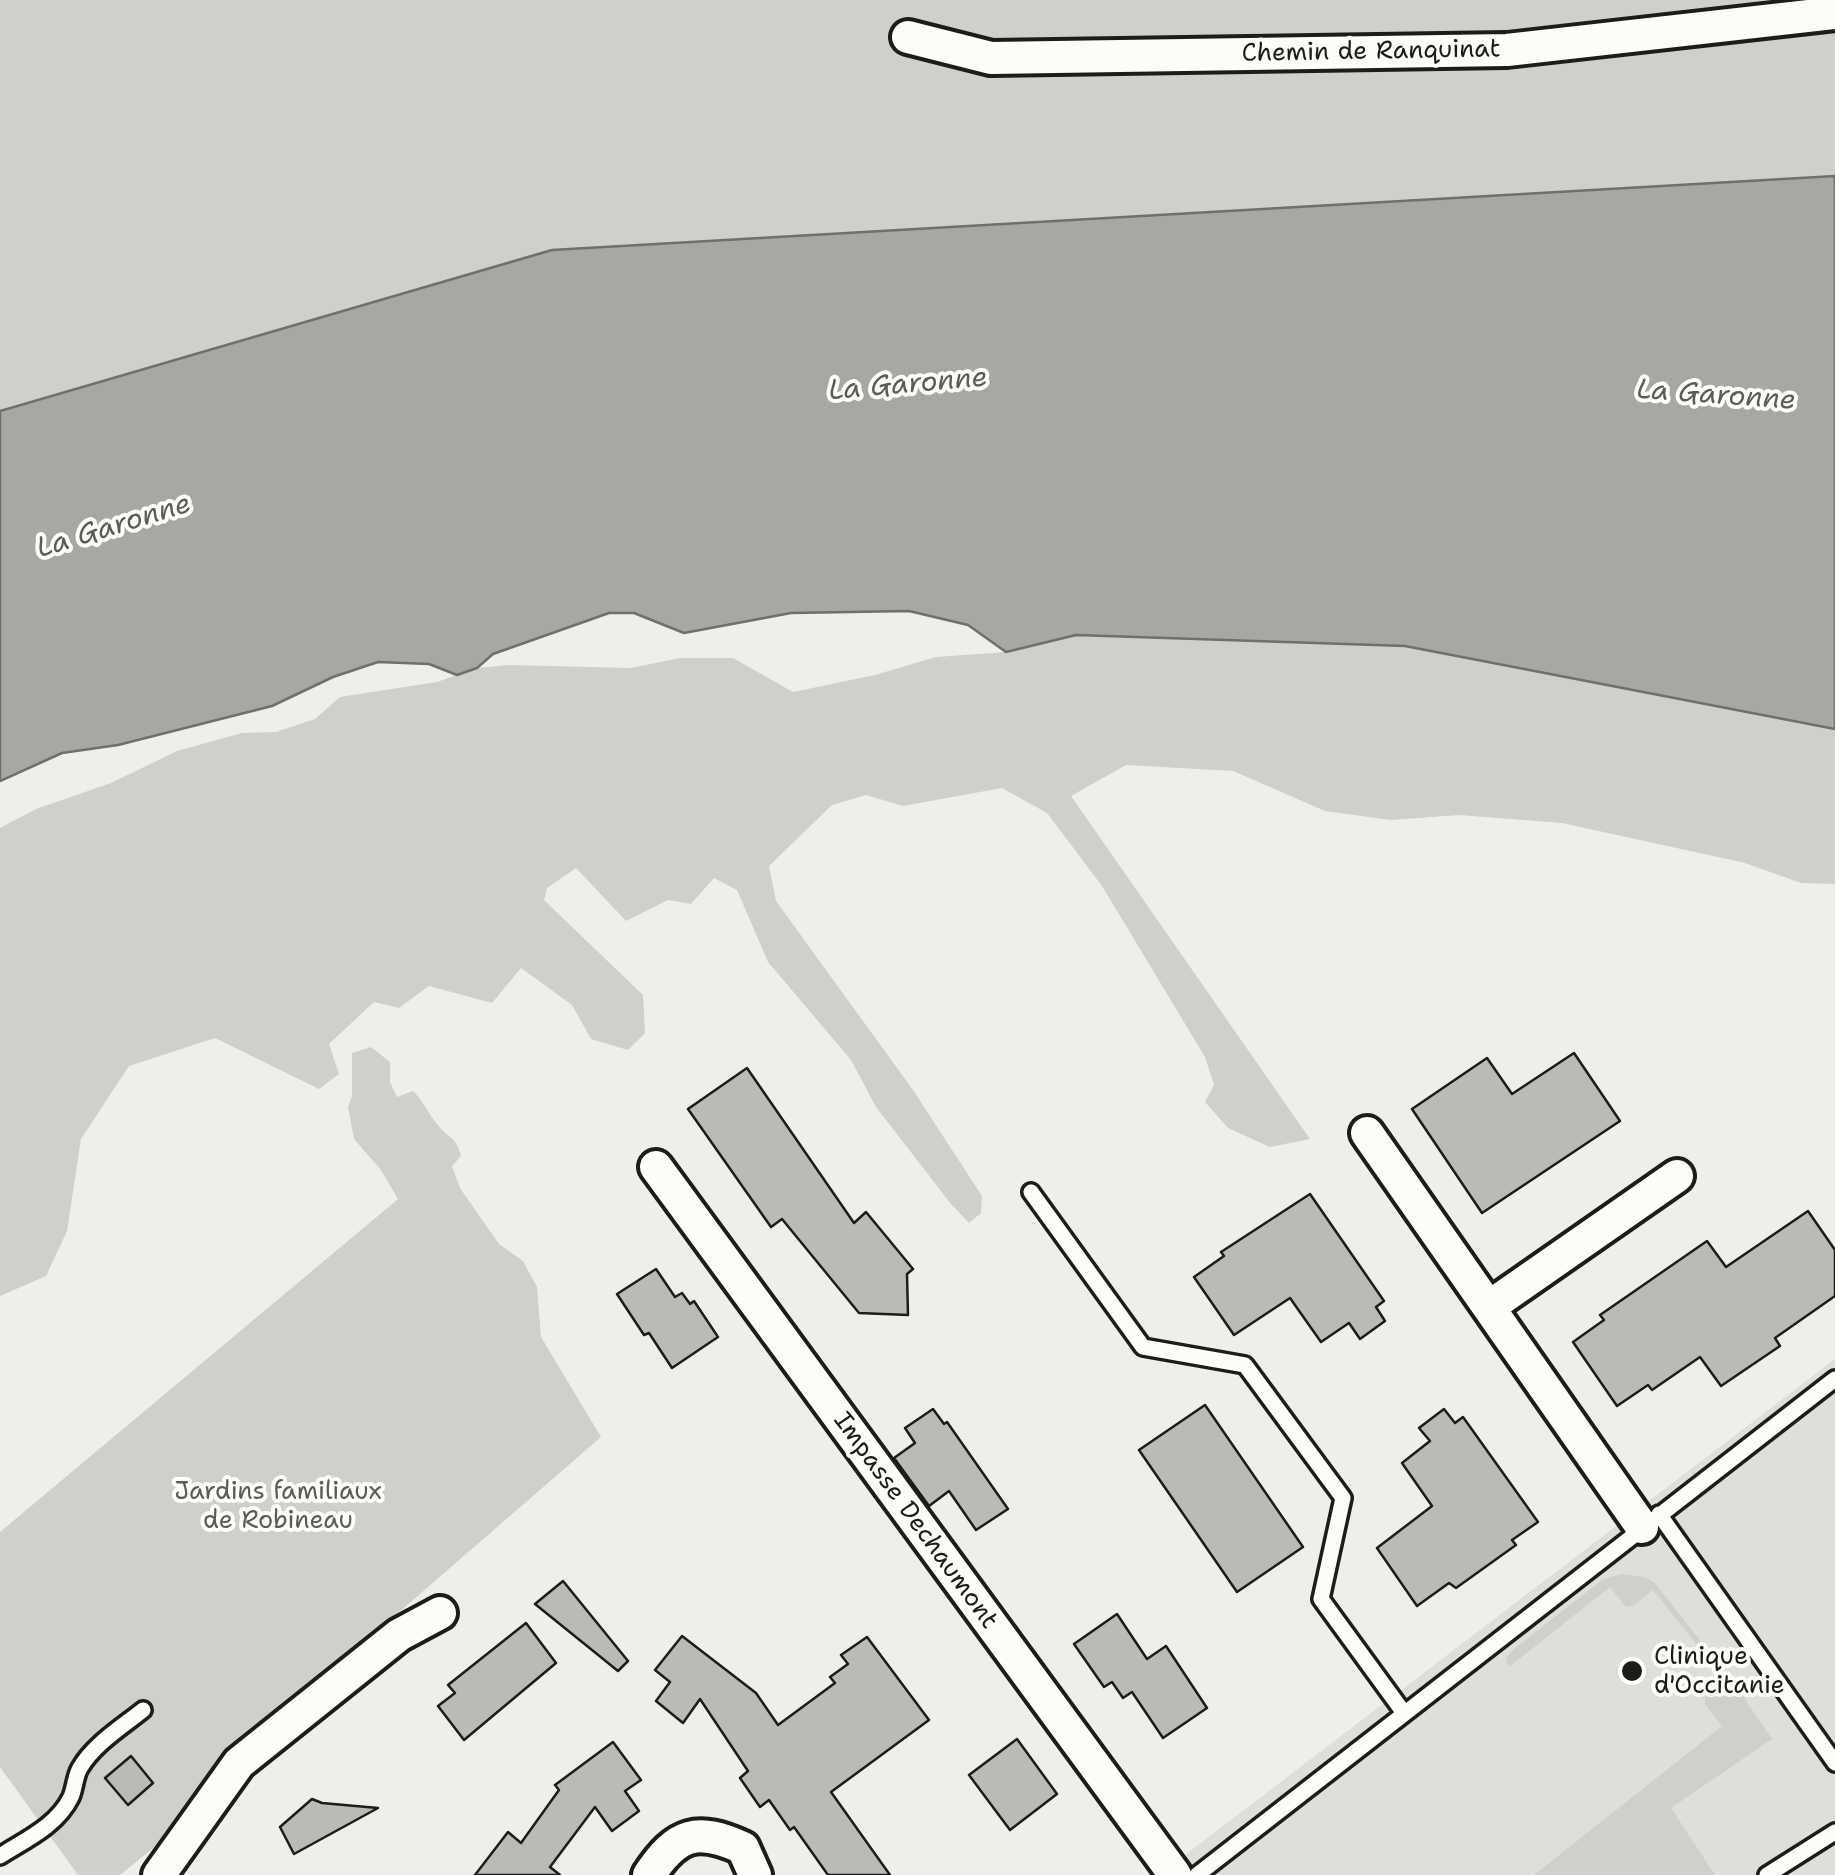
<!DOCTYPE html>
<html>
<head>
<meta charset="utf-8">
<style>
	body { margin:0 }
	canvas { display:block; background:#f0eeea }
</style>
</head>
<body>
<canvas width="1835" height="1875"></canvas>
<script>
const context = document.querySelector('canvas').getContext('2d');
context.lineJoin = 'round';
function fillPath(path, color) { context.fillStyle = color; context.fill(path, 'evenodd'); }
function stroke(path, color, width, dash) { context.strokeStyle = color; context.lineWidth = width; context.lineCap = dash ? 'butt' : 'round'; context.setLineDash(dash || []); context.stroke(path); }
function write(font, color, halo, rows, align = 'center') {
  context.font = font + ' "Shantell Sans",sans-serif'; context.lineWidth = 8; context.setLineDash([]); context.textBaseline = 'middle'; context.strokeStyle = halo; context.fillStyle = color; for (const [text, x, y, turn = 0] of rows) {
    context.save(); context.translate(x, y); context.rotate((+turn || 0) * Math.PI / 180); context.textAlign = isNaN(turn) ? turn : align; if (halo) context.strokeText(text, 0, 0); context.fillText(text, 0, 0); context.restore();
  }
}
fillPath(new Path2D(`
	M1835,1359V1875H1198L1185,1855Z`), '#e0deda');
fillPath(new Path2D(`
	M0,0H1835V176L552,250L0,411Z
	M1076,635L1405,646L1835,729V884L1801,883L1745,863L1562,823L1459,815L1391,820L1325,811L1233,771L1126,765L1071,796L1310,1139L1270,1147L1228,1128L1205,1102L1214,1085L1205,1057L1102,886L1047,813L1002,788L903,806L866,795L832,805L769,866L776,901L913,1090L982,1196L981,1213L969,1223L951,1204L876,1107L851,1060L768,962L737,890L714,878L691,904L668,900L626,921L576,868L547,888L544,900L643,995L645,1033L628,1050L591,1039L572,1005L521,968L492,1003L429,986L399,1008L374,1002L329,1044L339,1074L319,1089L215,1038L129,1066L81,1139L67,1231L46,1276L0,1296V828L36,809L111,783L177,751L242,733L276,732L315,719L340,697L437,682L477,668L509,665L631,668L680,658H733L793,692L875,675L936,657L1006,652Z
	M371,1047L390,1062V1082L397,1097L413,1091C426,1104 427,1112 437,1124C448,1139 456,1135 461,1156L452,1166L460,1188L499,1244L523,1261L537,1287L541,1337L601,1437L368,1639L229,1750L204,1795L169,1835L120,1875H78L0,1767V1532L398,1199L381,1170L354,1139L348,1107L352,1096V1053Z
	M1621,1574L1645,1577L1654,1582L1733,1682L1772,1739L1671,1808L1715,1875H1534L1722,1726L1705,1704V1697L1725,1680L1653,1590L1633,1606L1626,1607L1610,1587L1509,1667L1506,1658L1514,1649L1602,1580Z`), '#d0cfcc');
const water = new Path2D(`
	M1835,176V729L1405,646L1076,635L1006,652L968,625L909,611L791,613L684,633L634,613H609L493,654L477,668L457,675L429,664L378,662L333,677L272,706L118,745L62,753L0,781V411L552,250Z`);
fillPath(water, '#a8a7a3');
stroke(water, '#706f6d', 2.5);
const building = new Path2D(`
	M1574,1053L1620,1121L1482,1213L1412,1109L1487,1058L1512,1094Z
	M747,1068L854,1223L866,1212L913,1269L907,1274L908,1315L859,1313L782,1219L771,1227L688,1109Z
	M1310,1194L1384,1301L1376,1307L1385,1321L1360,1339L1349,1323L1321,1342L1290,1298L1234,1335L1194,1277L1224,1256L1221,1252Z
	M1808,1211L1835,1250V1296L1775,1338L1780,1346L1721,1386L1700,1357L1652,1390L1648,1385L1617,1406L1573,1342L1604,1320L1600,1315L1707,1241L1726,1267Z
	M656,1269L675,1297L682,1293L690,1304L694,1301L718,1337L672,1368L649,1333L644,1335L617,1294Z
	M1205,1405L1303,1547L1237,1592L1139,1450Z
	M933,1409L944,1424L947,1422L1008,1509L976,1530L949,1491L929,1506L894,1458L915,1443L905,1428Z
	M1444,1409L1455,1423L1463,1417L1538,1522L1512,1540L1516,1545L1456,1588L1449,1583L1417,1606L1377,1548L1432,1506L1402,1463L1430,1441L1419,1428Z
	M563,1581L628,1661L618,1671L535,1604Z
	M1117,1614L1147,1659L1166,1646L1207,1708L1163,1738L1132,1692L1123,1698L1112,1682L1104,1687L1074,1644Z
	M526,1623L556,1663L464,1740L438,1706L455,1693L448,1685Z
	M682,1636L756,1693L778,1725L835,1683L830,1677L848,1664L841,1655L867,1637L929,1720L831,1792L890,1875H828L794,1827L790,1830L769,1800L760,1807L740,1778L748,1771L700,1699L683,1723L656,1701L670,1682L655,1670Z
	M1017,1739L1057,1794L1010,1830L969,1775Z
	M613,1742L641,1780L625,1791L639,1811L612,1831L595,1807L550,1867L560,1875H475L508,1832L521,1843L559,1790L555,1785Z
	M131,1756L153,1783L128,1805L105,1778Z
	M312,1799L322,1803L378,1808L294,1854L280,1827Z`);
fillPath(building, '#bbbab6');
stroke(building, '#1c1c1c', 2.5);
const service = new Path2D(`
	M1031,1192L1143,1347L1245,1365L1343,1498L1321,1599L1404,1713
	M1659,1514L1835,1763
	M0,1856C25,1840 57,1826 71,1797C75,1788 75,1776 80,1768C94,1744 122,1727 143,1710
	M1197,1875L1835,1379
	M1767,1875L1835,1832`);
const minor = new Path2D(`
	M908,37L991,58L1507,50L1835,13
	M1367,1133L1642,1527
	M656,1167L1175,1875
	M1489,1307L1677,1176
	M159,1875L239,1763L399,1635L440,1613
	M649,1875C677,1833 697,1827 743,1848L755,1875`);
stroke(service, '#1c1c1c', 22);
stroke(minor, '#1c1c1c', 40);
stroke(service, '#fdfcf7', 15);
stroke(minor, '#fdfcf7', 32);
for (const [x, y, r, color] of [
	[1632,1671,12,"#1c1c1c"]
]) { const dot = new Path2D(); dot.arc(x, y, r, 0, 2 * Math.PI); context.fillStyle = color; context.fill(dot); stroke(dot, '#fdfcf7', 4); }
write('25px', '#1c1c1c', '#fdfcf7', [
	["Chemin de Ranquinat",1371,52,-1],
	["Impasse Dechaumont",915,1521,54]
]);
write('25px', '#5b5b5a', '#fdfcf7', [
	["Jardins familiaux",278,1492],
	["de Robineau",278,1521]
]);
write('25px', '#1c1c1c', '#fdfcf7', [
	["Clinique",1654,1657],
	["d'Occitanie",1654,1686]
], 'left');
write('italic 28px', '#5b5b59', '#fdfcf7', [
	["La Garonne",908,385,-5],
	["La Garonne",1716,396,4],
	["La Garonne",114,527,-17]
]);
</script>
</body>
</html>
